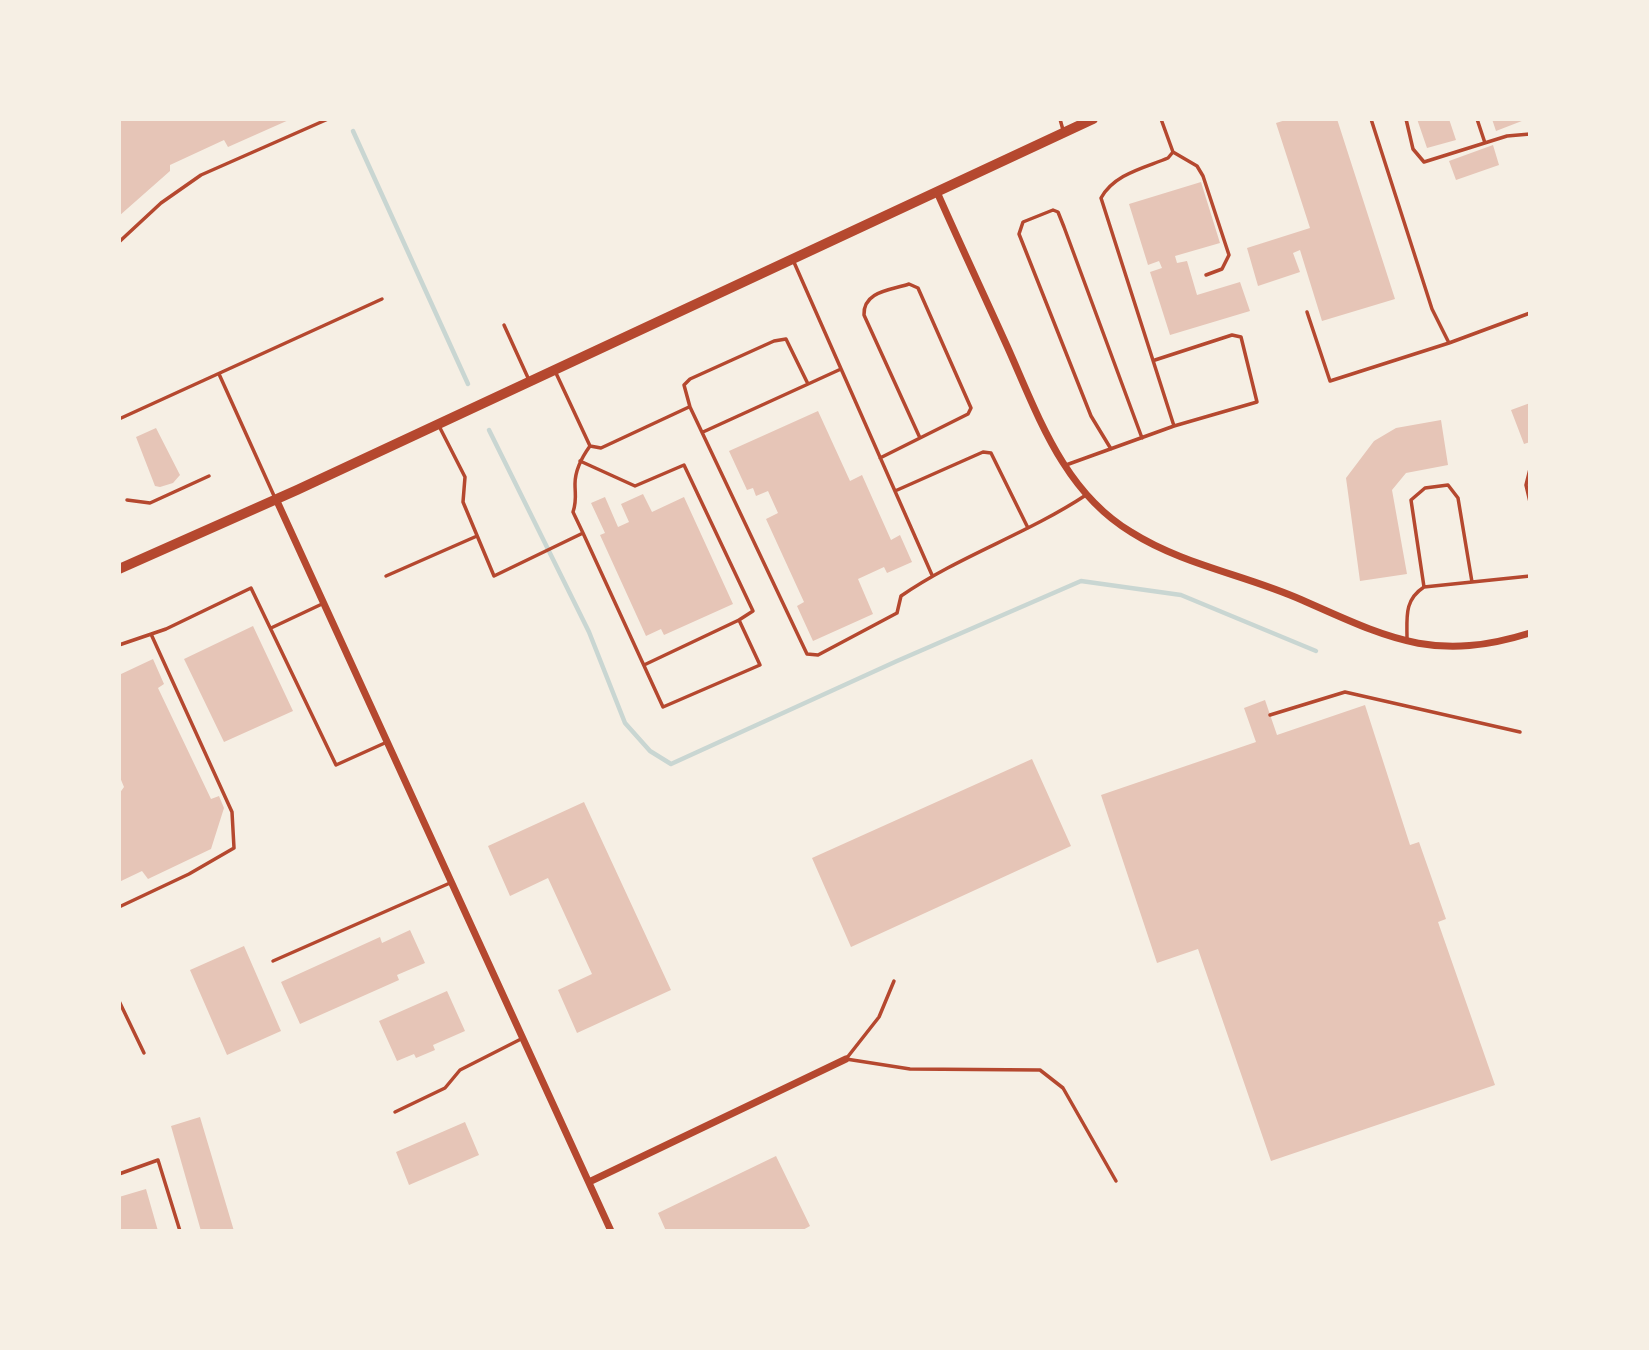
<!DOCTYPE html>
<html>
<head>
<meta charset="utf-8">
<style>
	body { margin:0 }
	#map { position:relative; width:1649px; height:1350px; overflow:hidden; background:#f6efe4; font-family:"Open Sans",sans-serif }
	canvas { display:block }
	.frame { position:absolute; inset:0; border:121px solid #f6efe4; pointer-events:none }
</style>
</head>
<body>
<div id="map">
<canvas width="1649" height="1350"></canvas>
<div class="frame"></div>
</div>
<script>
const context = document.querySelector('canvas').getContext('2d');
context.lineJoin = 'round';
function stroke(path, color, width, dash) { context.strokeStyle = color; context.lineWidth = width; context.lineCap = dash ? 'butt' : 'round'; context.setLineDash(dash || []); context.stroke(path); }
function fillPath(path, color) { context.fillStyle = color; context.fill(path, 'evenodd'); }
stroke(new Path2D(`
	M353,131L468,384
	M489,430L589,632L625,723L650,751L671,764L897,661L1081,581L1181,595L1316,651`), '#c9d6d2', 4.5);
fillPath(new Path2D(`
	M119,119H291L228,147L224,140L170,165V171L119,216Z
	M1289,119H1337L1395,299L1322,321L1300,250L1293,253L1300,272L1258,286L1247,248L1310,228L1276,123Z
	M1417,119H1449L1456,140L1427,148Z
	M1492,119H1527L1496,131Z
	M1493,145L1499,165L1456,180L1449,161Z
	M1201,182L1220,243L1175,256L1177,263L1187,261L1197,295L1240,282L1250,311L1170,335L1150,272L1162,268L1159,261L1148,265L1129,204Z
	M1530,403V442L1524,444L1511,410Z
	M818,411L850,481L862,475L891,540L900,535L912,562L887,573L884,567L858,579L873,614L813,641L797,606L804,602L766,519L778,513L768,491L756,496L753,488L747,490L729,451Z
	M1441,420L1448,465L1406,473L1392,490L1407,574L1360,581L1346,478L1374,441L1396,428Z
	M156,428L180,475L173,483L160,487L155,486L136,437Z
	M643,494L652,512L684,497L733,604L664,635L661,629L646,636L600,535L605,533L591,503L605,497L618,527L629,522L621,504Z
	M253,626L293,711L224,742L184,659Z
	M153,659L164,684L158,688L211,799L219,796L224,808L211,849L148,879L142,871L119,882V794L124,787L119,775V675Z
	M1265,700L1277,735L1365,705L1410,845L1419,842L1446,919L1438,922L1495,1085L1271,1161L1198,949L1157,963L1101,795L1256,742L1244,708Z
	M1032,759L1071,846L851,947L812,858Z
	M584,802L671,990L577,1033L558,990L592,974L548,878L510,896L488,846Z
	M410,930L425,963L397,975L399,980L300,1024L281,982L380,937L382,943Z
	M244,946L281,1031L227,1055L190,970Z
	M447,991L465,1031L433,1045L435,1050L416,1058L414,1054L397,1061L379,1021Z
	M200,1117L234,1231H201L171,1126Z
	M465,1122L479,1155L409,1185L396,1152Z
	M776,1156L810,1226L801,1231H666L658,1213Z
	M146,1189L158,1231H119V1197Z`), '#e6c5b7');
stroke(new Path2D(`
	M1060,119L1063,130
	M1371,119L1432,309L1449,343L1530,313
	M1406,119L1413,149L1424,162L1507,136L1530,134
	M1477,119L1485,143
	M1173,152L1197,166L1203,176L1229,255L1222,269L1206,275
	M119,242L161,203L201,175L328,119
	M793,260L932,575
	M1307,312L1330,381L1449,343
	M504,325L529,380
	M1155,360L1232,335L1241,337L1257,402L1174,426
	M555,371L590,446L601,448L689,407
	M219,374L275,498
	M808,384L786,339L774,341L690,379L684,385L690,407L807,654L818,655L897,613L901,596C959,556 1027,534 1086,495
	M119,419L382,299
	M439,426L465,477L463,502L494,576L583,533L573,512C577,500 575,495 575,484C575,470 582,457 590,446
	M703,432L841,369
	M1111,449L1091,416L1019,234L1023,222L1053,210L1058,212L1064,227L1142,438
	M880,458L968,414L971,408L918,288L909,284C891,290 863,291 864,315L920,438
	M580,461L635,486L684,465L753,611L739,620
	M1066,465L1174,426L1101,198C1114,174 1144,168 1168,158L1173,152L1161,119
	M1530,469L1526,485L1530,502
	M895,491L983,452L991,453L1028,528
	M127,500L150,503L209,476
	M583,533L663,707L760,665L739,620L644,665
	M386,576L477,536
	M1424,587L1411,500L1425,488L1448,485L1458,498L1472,582
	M271,628L322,604
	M1407,639C1407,617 1404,600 1424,587L1530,576
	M119,645L166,629L251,588L336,765L387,742
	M1270,715L1345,692L1520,732
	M119,907L189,874L234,848L232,812L151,634
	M273,961L450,883
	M894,981L879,1017L846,1059L910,1069L1040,1070L1063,1088L1116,1181
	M119,1001L144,1053
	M395,1112L445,1088L460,1070L521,1039
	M119,1174L158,1160L180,1231`), '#b5482f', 3.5);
stroke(new Path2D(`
	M937,192C960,244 984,295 1007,346C1038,415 1063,491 1131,532C1183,565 1246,575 1302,600C1388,638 1434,663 1530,633
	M276,499L611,1231
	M589,1182L846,1059`), '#b5482f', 7);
stroke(new Path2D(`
	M119,569L297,490L1093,119`), '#b5482f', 10);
</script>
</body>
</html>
